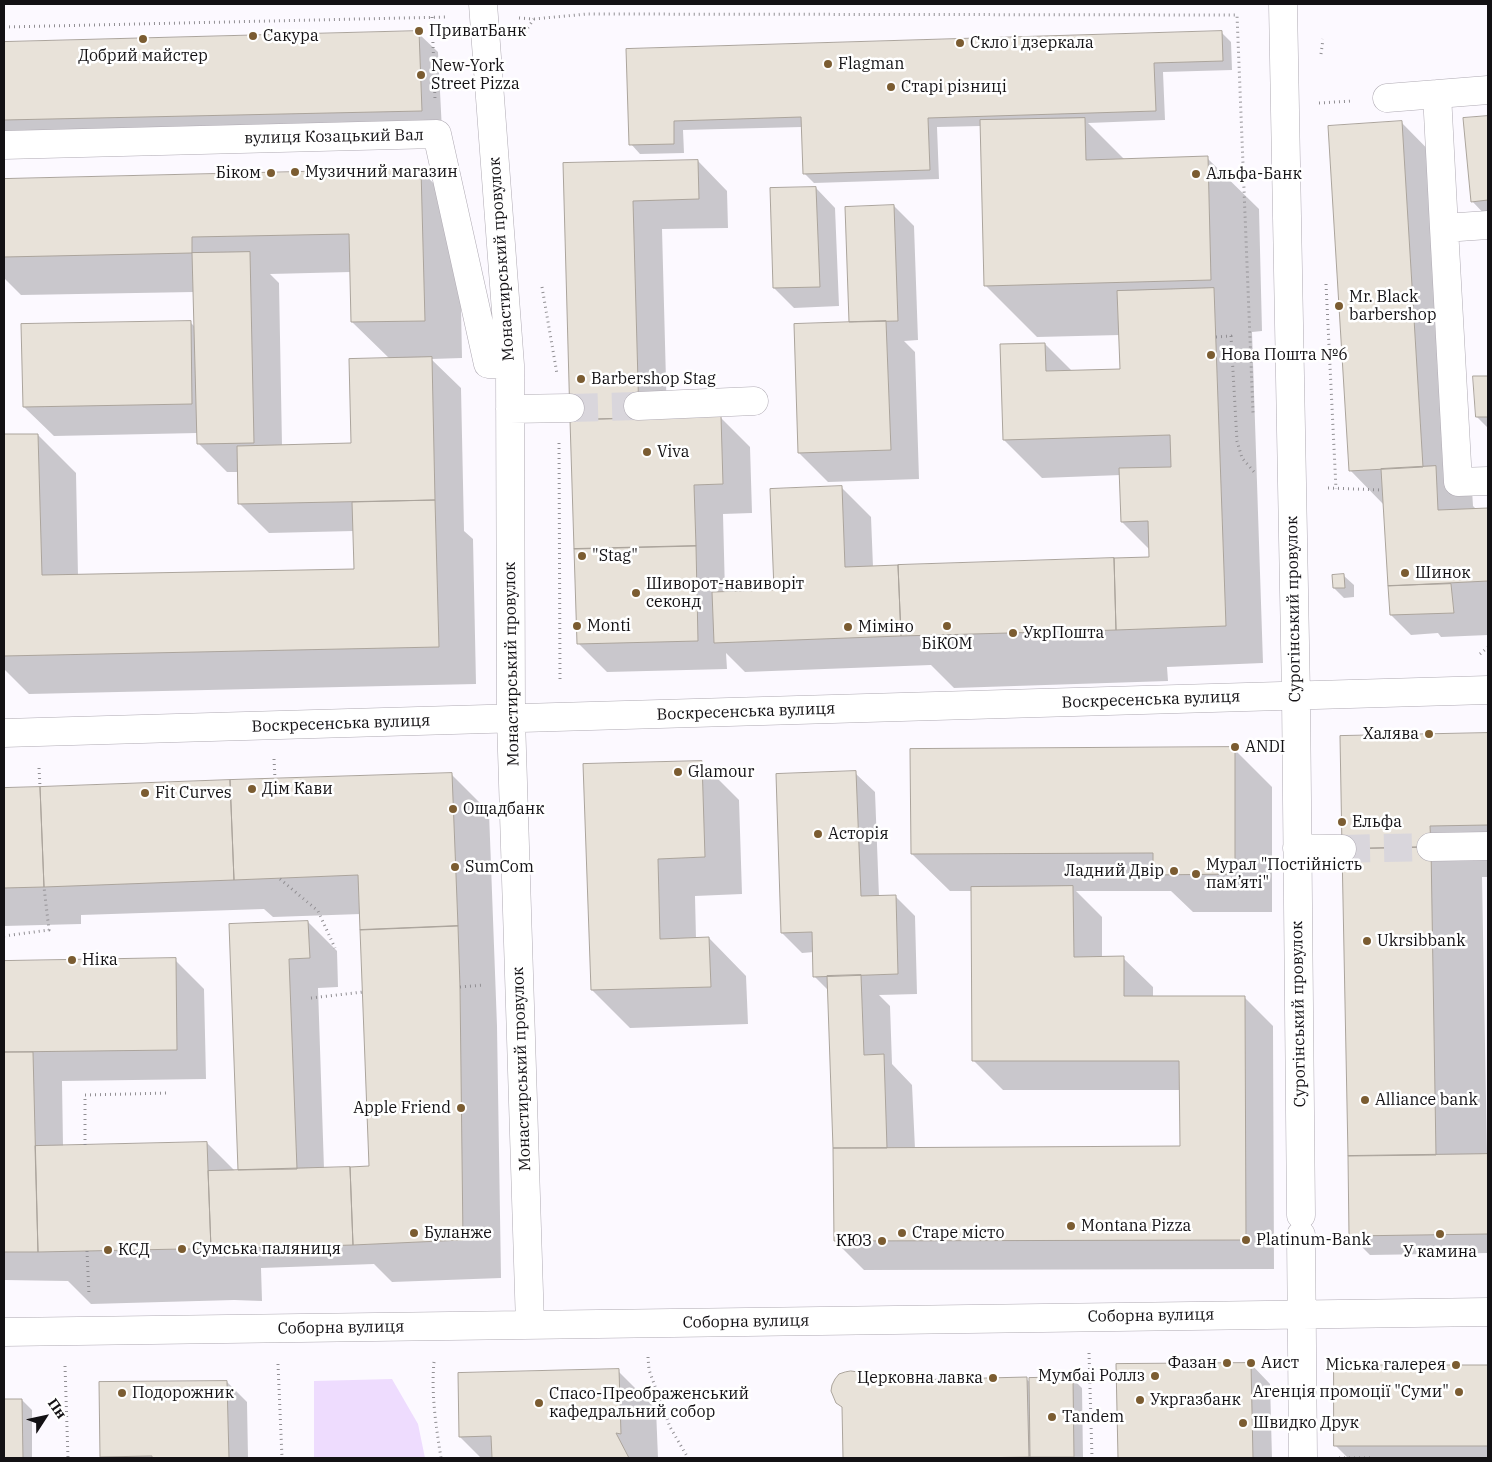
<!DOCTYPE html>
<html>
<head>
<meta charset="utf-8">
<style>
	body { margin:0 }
	#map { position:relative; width:1492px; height:1462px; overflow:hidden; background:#fcf9ff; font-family:"IBM Plex Serif",serif }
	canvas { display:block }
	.frame { position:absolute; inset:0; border:5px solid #131114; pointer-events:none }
	.north { position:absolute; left:20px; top:1392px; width:50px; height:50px; -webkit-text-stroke:4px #fff; paint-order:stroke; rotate:55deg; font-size:14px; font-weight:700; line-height:20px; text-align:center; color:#131114 }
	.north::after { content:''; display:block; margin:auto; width:18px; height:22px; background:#131114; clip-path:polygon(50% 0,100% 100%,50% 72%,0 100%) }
</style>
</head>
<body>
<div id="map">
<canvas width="1492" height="1462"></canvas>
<div class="frame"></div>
<div class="north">Пн</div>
</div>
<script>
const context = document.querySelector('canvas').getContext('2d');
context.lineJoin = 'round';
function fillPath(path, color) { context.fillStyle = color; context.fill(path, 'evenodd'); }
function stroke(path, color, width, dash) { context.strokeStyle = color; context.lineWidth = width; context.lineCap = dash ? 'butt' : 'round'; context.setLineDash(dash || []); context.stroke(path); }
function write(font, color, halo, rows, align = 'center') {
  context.font = font + ' "IBM Plex Serif",serif'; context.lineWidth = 5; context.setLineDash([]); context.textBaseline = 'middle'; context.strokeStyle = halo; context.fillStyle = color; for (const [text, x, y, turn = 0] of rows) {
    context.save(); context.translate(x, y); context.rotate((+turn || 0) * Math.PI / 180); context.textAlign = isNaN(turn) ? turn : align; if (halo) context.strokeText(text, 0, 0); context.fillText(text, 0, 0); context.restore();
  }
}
fillPath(new Path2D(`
	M392,1379L418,1424L425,1458H314V1381Z`), '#eedcfe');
fillPath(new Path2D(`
	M1221,32L1231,42L1232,70L1163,72L1165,120L1088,123L1125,160L1207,158L1259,209L1262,331L1252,332L1263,663L1167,667L1168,681L954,688L931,665L745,672L726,653L727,669L607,672L578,643L565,164L698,161L727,191L728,228L662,229L667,419L720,417L750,447L752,513L723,514L725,593L775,591L842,488L871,517L873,567L1151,558L1150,550L1122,522L1121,475L1042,478L1004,440L1045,344L1072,371L1121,370L1120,335L1037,337L985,285L981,126L937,127L939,179L814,183L804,173L802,127L683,130L684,153L640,154L631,144L628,50Z
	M418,33L438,52L442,131L4,140V43Z
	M1488,117V218L1472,201L1465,119Z
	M1402,123L1453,175L1473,506L1477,510L1488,509V635L1441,637L1438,633L1411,635L1391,615L1384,505L1350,470Z
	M421,171L459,208L462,358L431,359L461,388L464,531L473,539L476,684L29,694L4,669V436L38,435L76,473L78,576L355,570L354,531L269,533L240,504L239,472H227L198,443V433L54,436L24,407L190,322L195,327L194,292L21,295L4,278V180ZM351,272L352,322L390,359L352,444L282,446L279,283L270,274Z
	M816,188L835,208L839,306L794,308L774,288Z
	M894,206L914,226L918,340L904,341L915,352L919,479L828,482L799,453L852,324L850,322ZM883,320L863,323V321Z
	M1475,377H1488V428L1477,417Z
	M1344,576L1354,585V597L1344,598L1334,588Z
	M1488,735V877H1482L1487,1155H1488V1253L1370,1255L1350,1235L1341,737Z
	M1234,749L1272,787V912H1193L1171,891H1076L1102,917V958H1123L1153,987V997H1244L1273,1026L1274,1269L864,1270L835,1241L834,1148L829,991L814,976V952L802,953L782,933L855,773L875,792L879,897L895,896L915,916L917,994L879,995L890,1006L892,1064L912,1085L915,1149L1181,1148V1090H1003L974,1061L972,891H950L912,854Z
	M701,762L739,800L742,894L695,896L696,939L709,938L746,976L748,1024L630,1028L592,990Z
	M451,774L489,812L497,1026L501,1278L392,1282L374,1264L261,1268L262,1301L234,1300L91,1304L68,1281L4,1280V962L175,960L204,989L206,1079L62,1081L63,1146L207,1143L236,1172H241L239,1170L230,925L308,922L337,951L338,987L318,988L324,1169L370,1167L361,914L273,917L264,909L81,915V924L4,926V790Z
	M1251,1364L1270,1384L1272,1458H1119L1118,1365Z
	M1335,1366H1488V1458H1348L1335,1445Z
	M618,1371L656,1409L658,1458H481L460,1437Z
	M1072,1378L1082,1388L1083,1458H844L843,1407L867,1382L1026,1379L1031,1383Z
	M227,1382L247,1402L248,1458H103L101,1456Z
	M22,1400L32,1410V1458H4V1401Z`), '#0003');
const building = new Path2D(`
	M419,31L422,111L4,120V42Z
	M1222,31L1223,61L1154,63L1156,111L928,118L930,170L803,174L801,117L674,121V144L629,145L626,49Z
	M1488,116V200L1471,202L1463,118Z
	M1085,118L1086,160L1208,156L1211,280L984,286L980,120Z
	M1402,121L1423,467L1349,471L1328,126Z
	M698,160L699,199L633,201L639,418L570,420L563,163Z
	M421,169L425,321L351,322L349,234L192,237V253L4,257V179Z
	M816,187L820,287L773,288L770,188Z
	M894,205L898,321L849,322L845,207Z
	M250,252L254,443L197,444L192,253Z
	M1214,288L1226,626L1116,630L1114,558L1149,557L1148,521L1121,522L1119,468L1171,467L1170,435L1003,440L1000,344L1045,343L1046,371L1120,369L1117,291Z
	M191,321L192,404L23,407L21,324Z
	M886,321L891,450L798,453L794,324Z
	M432,357L435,500L238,504L237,446L351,443L349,359Z
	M1473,376H1488V417H1476Z
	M721,416L723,484L694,485L696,546L574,549L570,420Z
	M4,434H38L42,575L354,569L352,502L435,500L439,647L4,656Z
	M1436,466L1438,510L1488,508V581L1388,586L1381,469Z
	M842,486L845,567L898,565L901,636L714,643L712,592L774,590L770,489Z
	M696,546L698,641L577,644L574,549Z
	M1114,558L1116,630L901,636L898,565Z
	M1344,574L1345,588H1333L1332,575Z
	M1451,584L1454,613L1390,615L1388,586Z
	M1488,733V825L1430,826L1431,847L1342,849L1340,736Z
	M1235,747V874L1153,875V853L911,854L910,749Z
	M702,761L705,857L658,859L660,939L709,937L711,987L591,990L583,764Z
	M856,771L861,896L896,895L898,974L813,977L812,932L781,933L776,774Z
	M452,773L458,926L360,930L358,875L234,880L230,780Z
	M230,780L234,880L44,887L40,787Z
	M40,787L44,887L4,888V788Z
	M1431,847L1436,1155L1348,1156L1342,849Z
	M1073,886L1074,957L1124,956V996H1245L1246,1240L834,1241L833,1148L1180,1146L1179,1061H972L971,887Z
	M308,921L310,958L289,959L297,1169L238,1170L229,924Z
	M458,926L460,987L463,1240L353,1245L350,1167L369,1166L360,930Z
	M176,958L177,1050L4,1052V961Z
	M861,975L864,1055L884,1054L887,1148H833L827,976Z
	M4,1052H33L38,1252H4Z
	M207,1142L211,1249H182L38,1252L35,1146Z
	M1488,1154V1234L1349,1236L1348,1156Z
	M350,1167L353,1245L211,1249L208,1171Z
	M1251,1363L1253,1458H1118L1116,1364Z
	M1334,1365H1488V1446H1334Z
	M619,1369L621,1434L616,1433L629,1458H492L491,1436L459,1437L458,1373Z
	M851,1371L858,1372L867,1381L1027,1377L1029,1457L970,1458H843L842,1407L836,1403L831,1391L832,1385L835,1379L839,1374L845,1372Z
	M1073,1377L1074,1457H1030L1029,1378Z
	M227,1381L229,1458H152V1456L100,1457L99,1382Z
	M4,1399H22L23,1458H4Z`);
fillPath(building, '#e8e2d9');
stroke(building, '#aba49c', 1);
stroke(new Path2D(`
	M570,408L638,406
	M1342,849L1431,847`), '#d9d6dc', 28, [28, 14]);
const minor = new Path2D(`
	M483,4L510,365L511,719L530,1325
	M1283,4L1296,696L1301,1215
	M1437,94L1444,228L1488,225
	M1387,98L1488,90
	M4,145L437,134L488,364L510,365
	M1444,228L1458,482L1488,481
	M638,406L754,401
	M510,409L570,408
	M4,733L1488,690
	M1431,847L1488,846
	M1297,848L1342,849
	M1301,1235L1303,1458
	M4,1332L1488,1312`);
stroke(minor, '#afaab3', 29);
stroke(new Path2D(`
	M432,17L435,99
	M519,18L534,19L587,14L1237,15L1253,413
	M4,27L448,17
	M522,36L534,19
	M1321,54L1323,39
	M1319,103L1352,101
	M1326,284L1336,489
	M542,287L557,374
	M1216,337L1231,336L1237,441L1242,458L1255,473
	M559,443L560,681
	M1328,488L1382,490
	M1480,654L1488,647
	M274,759L275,779
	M39,768L40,787
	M280,879L318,911L335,948
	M4,936L49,930L44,887
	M460,987L484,985
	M311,998L363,992
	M85,1145V1095L168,1093
	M87,1251L89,1295
	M1089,1353L1092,1458
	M648,1357L649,1370L670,1427L688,1458
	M434,1362C431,1394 436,1426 441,1458
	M278,1364L282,1458
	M65,1366L68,1458
	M1339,1458H1370`), '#918f93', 3, [1, 4]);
stroke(minor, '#fff', 28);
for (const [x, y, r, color] of [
	[419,31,5,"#7b5c31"],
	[253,36,5,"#7b5c31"],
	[143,39,5,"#7b5c31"],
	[960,43,5,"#7b5c31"],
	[828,64,5,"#7b5c31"],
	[421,75,5,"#7b5c31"],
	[891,87,5,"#7b5c31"],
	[295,172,5,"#7b5c31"],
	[271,173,5,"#7b5c31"],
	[1196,174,5,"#7b5c31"],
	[1339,306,5,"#7b5c31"],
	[1211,355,5,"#7b5c31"],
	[581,379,5,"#7b5c31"],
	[647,452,5,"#7b5c31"],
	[582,556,5,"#7b5c31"],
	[1405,573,5,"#7b5c31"],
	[636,593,5,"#7b5c31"],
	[577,626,5,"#7b5c31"],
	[947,626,5,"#7b5c31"],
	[848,627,5,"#7b5c31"],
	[1013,633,5,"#7b5c31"],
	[1429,734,5,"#7b5c31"],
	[1235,747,5,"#7b5c31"],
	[678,772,5,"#7b5c31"],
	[252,789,5,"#7b5c31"],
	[145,793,5,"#7b5c31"],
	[453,809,5,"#7b5c31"],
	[1342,822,5,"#7b5c31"],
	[818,834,5,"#7b5c31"],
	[455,867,5,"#7b5c31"],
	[1174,871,5,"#7b5c31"],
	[1196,874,5,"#7b5c31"],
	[1367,941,5,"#7b5c31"],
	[72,960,5,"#7b5c31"],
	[1365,1100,5,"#7b5c31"],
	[461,1108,5,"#7b5c31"],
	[1071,1226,5,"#7b5c31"],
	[414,1233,5,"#7b5c31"],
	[902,1233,5,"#7b5c31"],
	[1440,1234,5,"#7b5c31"],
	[1246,1240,5,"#7b5c31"],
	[882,1241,5,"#7b5c31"],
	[182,1249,5,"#7b5c31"],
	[108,1250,5,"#7b5c31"],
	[1227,1363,5,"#7b5c31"],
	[1251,1363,5,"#7b5c31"],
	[1456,1365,5,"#7b5c31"],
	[1155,1376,5,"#7b5c31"],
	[993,1378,5,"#7b5c31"],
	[1459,1392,5,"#7b5c31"],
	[122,1393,5,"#7b5c31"],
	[1140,1400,5,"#7b5c31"],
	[539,1403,5,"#7b5c31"],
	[1052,1417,5,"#7b5c31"],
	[1243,1423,5,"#7b5c31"]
]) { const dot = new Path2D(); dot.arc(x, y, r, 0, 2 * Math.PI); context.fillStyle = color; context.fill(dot); stroke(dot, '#fff', 2); }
write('16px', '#131114', '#fff', [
	["ПриватБанк",429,31],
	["Сакура",263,36],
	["Скло і дзеркала",970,43],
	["Добрий майстер",143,56,"center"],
	["Flagman",838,64],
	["New-York",431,66],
	["Street Pizza",431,84],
	["Старі різниці",901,87],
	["Музичний магазин",305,172],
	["Біком",261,173,"right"],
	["Альфа-Банк",1206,174],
	["Mr. Black",1349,297],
	["barbershop",1349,315],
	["Нова Пошта №6",1221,355],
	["Barbershop Stag",591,379],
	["Viva",657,452],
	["\"Stag\"",592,556],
	["Шинок",1415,573],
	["Шиворот-навиворіт",646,584],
	["секонд",646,602],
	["Monti",587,626],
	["Міміно",858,627],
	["УкрПошта",1023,633],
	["БіКОМ",947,644,"center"],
	["Халява",1419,734,"right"],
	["ANDI",1245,747],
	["Glamour",688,772],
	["Дім Кави",262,789],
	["Fit Curves",155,793],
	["Ощадбанк",463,809],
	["Ельфа",1352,822],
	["Асторія",828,834],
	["Мурал \"Постійність",1206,865],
	["пам’яті\"",1206,883],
	["SumCom",465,867],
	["Ладний Двір",1164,871,"right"],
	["Ukrsibbank",1377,941],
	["Ніка",82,960],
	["Alliance bank",1375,1100],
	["Apple Friend",451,1108,"right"],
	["Montana Pizza",1081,1226],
	["Буланже",424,1233],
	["Старе місто",912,1233],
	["Platinum-Bank",1256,1240],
	["КЮЗ",872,1241,"right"],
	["Сумська паляниця",192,1249],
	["КСД",118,1250],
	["У камина",1440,1252,"center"],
	["Фазан",1217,1363,"right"],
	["Аист",1261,1363],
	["Міська галерея",1446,1365,"right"],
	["Мумбаі Роллз",1145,1376,"right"],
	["Церковна лавка",983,1378,"right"],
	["Агенція промоції \"Суми\"",1449,1392,"right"],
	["Подорожник",132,1393],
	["Спасо-Преображенський",549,1394],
	["кафедральний собор",549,1412],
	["Укргазбанк",1150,1400],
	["Tandem",1062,1417],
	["Швидко Друк",1253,1423]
], 'left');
write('16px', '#131114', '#fff', [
	["вулиця Козацький Вал",334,137,-1],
	["Монастирський провулок",502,259,-94],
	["Сурогінський провулок",1294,609,-91],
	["Монастирський провулок",512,664,-91],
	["Воскресенська вулиця",1151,700,-2],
	["Воскресенська вулиця",746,712,-2],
	["Воскресенська вулиця",341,724,-2],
	["Сурогінський провулок",1299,1014,-91],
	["Монастирський провулок",522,1069,-92],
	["Соборна вулиця",1151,1316,-1],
	["Соборна вулиця",746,1322,-1],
	["Соборна вулиця",341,1328,-1]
]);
</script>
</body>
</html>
